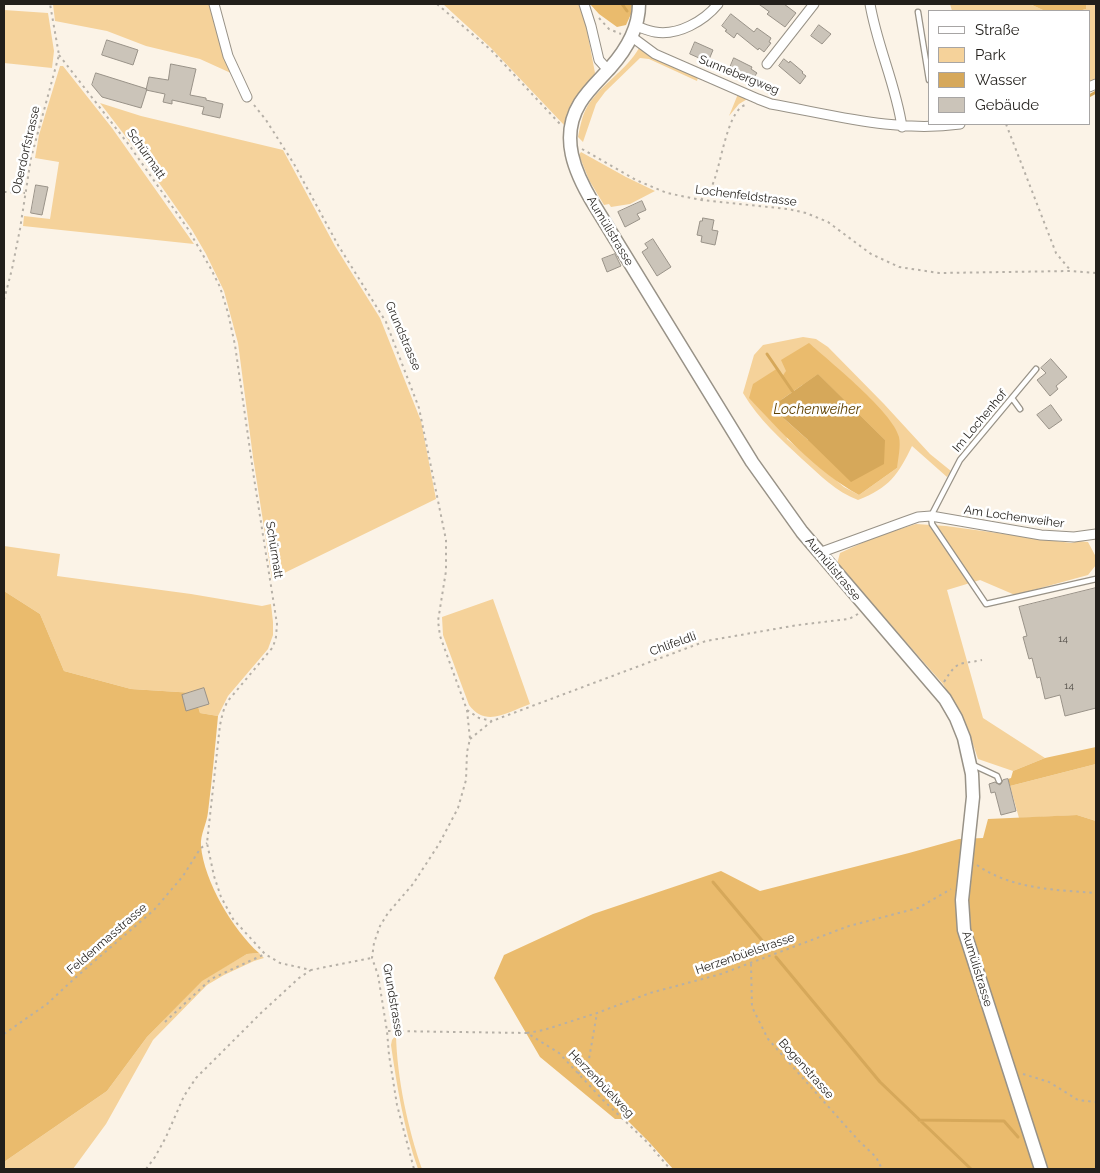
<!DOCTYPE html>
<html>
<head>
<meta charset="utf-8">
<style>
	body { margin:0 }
	#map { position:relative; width:1100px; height:1173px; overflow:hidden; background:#fbf3e7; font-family:Raleway,sans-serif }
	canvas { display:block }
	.frame { position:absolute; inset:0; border:5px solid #221f1b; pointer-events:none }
	.legend { position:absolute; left:928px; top:10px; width:162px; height:115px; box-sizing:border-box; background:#fff; border:1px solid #a7a5a4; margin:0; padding:6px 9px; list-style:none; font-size:15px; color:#221f1b }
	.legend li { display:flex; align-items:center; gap:10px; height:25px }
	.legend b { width:25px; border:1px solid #a7a5a4 }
</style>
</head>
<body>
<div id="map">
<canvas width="1100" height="1173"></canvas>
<div class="frame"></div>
<ul class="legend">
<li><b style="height:6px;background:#fff"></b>Straße</li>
<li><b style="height:14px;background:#f5d29a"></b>Park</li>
<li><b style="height:14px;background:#d6a85a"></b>Wasser</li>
<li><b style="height:14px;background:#cbc4b9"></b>Gebäude</li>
</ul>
</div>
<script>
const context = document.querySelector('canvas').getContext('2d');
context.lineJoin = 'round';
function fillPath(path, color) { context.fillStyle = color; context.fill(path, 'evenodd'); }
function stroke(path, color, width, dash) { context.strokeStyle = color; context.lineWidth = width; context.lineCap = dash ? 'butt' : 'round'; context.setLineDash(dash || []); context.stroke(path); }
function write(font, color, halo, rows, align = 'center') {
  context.font = font + ' Raleway,sans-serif'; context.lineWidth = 5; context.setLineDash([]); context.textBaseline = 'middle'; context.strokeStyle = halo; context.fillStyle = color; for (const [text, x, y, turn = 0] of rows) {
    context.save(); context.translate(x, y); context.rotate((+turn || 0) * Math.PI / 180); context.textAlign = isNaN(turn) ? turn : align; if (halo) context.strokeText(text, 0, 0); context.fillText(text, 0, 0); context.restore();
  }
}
fillPath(new Path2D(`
	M53,4H211L233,74L200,59L146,46L107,31L55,21Z
	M443,4H572L573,5L579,4L586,25L595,73L567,125H564L490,47Z
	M950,4H1030L1045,11H952Z
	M1086,4H1096V83L1089,86V11H1080L1086,9Z
	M4,10L48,13L54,51L52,68L4,63Z
	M639,48H641L749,98L739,104L729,116L738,94L698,77L697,81L649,59L640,58L605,92L596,104L583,142L578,137C580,127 582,116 587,107C601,84 626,71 639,48Z
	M60,66H63L112,128L194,244L23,226L24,216L50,219L59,162L35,158L39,135Z
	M100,103L141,116L283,150L335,246L380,318L421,421L436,499L272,579L253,457L238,343L224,291L206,254L192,230L136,150Z
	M581,152L626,177L655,191L630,204L611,207L609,204L604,205L589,180L579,155Z
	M803,337L816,339L828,347L884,404L930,454L951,471L947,477L912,446C898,475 889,488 858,500C836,492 820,475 802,459C780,438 759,420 743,393L754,355L763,345ZM778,368L783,375L787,371L897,468L859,495L844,487L787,439Z
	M916,524L946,526L1071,543L1079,541L1088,542L1096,557V565L1088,575L1015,595L980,580L947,590L983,718L1045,758L1013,771L978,759L968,729L943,684L837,564L840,553L877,536Z
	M4,546L60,554L57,576L191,594L262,606L271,604L273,622V635L268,649L228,696L218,716L200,713L194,693L131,689L64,671L40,614L4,591Z
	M493,599L530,704C508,712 486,728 469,705L443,635L442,617Z
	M1096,764V821L1077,815L1019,818L1010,786Z
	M259,953L264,958L254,961L224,975L207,985L153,1040L106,1124L73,1169H4V1162L107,1091L147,1037L202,980L247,954Z
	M396,1035C397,1078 408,1129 422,1169H418C404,1129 397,1087 391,1045L392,1040Z`), '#f5d29a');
fillPath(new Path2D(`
	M590,4H632L631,14L626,25L617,27L599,14Z
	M1030,4H1086V9L1079,11H1045Z
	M809,343C830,362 893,412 899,437C901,446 898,459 897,468L859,495C817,472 781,432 749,398L753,384L778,368L783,375L786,371L781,360ZM818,374L885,440H808L771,407Z
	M4,591L40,614L64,671L131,689L194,693L200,713L218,716C215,748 212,780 208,812C207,823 200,835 201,846C204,881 233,930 259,953L247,954L202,981L147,1037L107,1091L4,1162Z
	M1096,747V764L1010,786L1008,779L1011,778L1013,771L1045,758Z
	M1077,815L1096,821V1169H673L649,1142L626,1119H615L540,1057L494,978L504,955L593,914L721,871L760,891L909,853L959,839L983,838L988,819Z`), '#eabb6d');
fillPath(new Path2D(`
	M818,374L885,440L884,464L851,482L808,440L771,407Z`), '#d6a85a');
stroke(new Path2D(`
	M622,4L627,11
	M1089,96L1096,92
	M767,354L793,392
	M713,882L765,944
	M776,957L880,1082L971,1169
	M919,1120L1004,1121L1018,1137`), '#d6a85a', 3);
const building = new Path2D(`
	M759,4H784L796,13L785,27L767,14L769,12Z
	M731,14L754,32L757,28L771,38L769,42L771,43L764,52L759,48L758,50L737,33L734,38L725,31L727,30L722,26Z
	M819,25L831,34L822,44L811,36Z
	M107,40L138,50L133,65L102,55Z
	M695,42L713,50L708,62L690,54Z
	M734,58L752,67L751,69L757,73L748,85L735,74L736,73L729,70Z
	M784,59L789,63L790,61L803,72L802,73L806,76L800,84L779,66Z
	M171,64L196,69L190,95L206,98V100L223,104L220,118L202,114L204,107L172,100V104L163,102L165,94L146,90L149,77L168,80Z
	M96,73L147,89L141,108L102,97L92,85Z
	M36,185L48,187L42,215L31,213Z
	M642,201L646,210L637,214L640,219L625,227L618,212Z
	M703,218L714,220L712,230L718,231L715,245L701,242L702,236L697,235L700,221H702Z
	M653,239L671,267L657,276L642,252L648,248L645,244Z
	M615,254L621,266L607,272L602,259Z
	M1051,359L1067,377L1056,386L1058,389L1050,396L1037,380L1046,373L1041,368Z
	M1051,405L1062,420L1049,429L1037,415Z
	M1096,588V708L1065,716L1060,695L1045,699L1040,677L1037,678L1032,658L1029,659L1023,637L1027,636L1019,607Z
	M204,688L209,704L186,711L182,695Z
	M1008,779L1016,811L1001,815L995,792L991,793L989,784L995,782L1000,785L1003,780Z`);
fillPath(building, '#cbc4b9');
stroke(building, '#999288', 1);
const service = new Path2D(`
	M918,12L929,80
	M1036,369L960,460L931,516L932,524L986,604L1096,579
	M1012,398L1020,409
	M971,764L997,776L999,781`);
const minor = new Path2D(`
	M214,4L228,56L247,97
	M584,4L591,26L599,60L608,70
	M870,4C877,46 896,85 902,127
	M636,26C642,28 648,31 655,32C678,36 704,21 718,4
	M632,37L655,54L758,99L771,104C834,115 897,133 960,124
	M767,64L814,4
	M1089,87L1096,84
	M819,553L904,522L918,517L931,516L1041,535L1074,537L1096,534`);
const secondary = new Path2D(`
	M639,4C639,29 626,50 610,68C600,79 588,90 580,103C559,137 575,173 593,203L752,462L802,532L945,699L956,718L964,738L972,774L973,797L962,900L964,930L1041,1169`);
stroke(service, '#989287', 7);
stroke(minor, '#989287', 11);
stroke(secondary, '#989287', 15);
stroke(new Path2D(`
	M437,4L491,50L560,124
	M599,18L609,29L621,34
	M59,55L129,145L188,229L211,269L220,287L228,313L235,345L254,478L277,624L276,637L273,647L227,702L223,712L220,725L207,843L214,876L221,897L233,919L265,954L280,963L311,970L371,958
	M254,105L266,120L294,164L338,245L386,322L419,408L446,540V571L438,621L440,636L467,710L470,739L467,752L466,780L458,808L439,844L413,884L388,913L380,926L374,943L372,958L378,975L387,1031L389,1055L397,1105L414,1169
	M1006,124L1056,253L1071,271
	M582,149L636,180L667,193L701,200L788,209L806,213L828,222L871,254L899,267L939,273L1071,271L1096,273
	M4,192L25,193
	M701,200C704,196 708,192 711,188C721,169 726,112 745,105
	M4,300L12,269L20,229L31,158L59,55L50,4
	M944,682C958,659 959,665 982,660
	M467,710L479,718L492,721
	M470,739L492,721L706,641L798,625L849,619L858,614
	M977,865C1011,889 1056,890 1096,893
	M751,964L752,1007L768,1039L859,1141L876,1157L882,1169
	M165,1022L211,979L265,954
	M388,1031L527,1033L559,1053L603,1100L648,1143L670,1169
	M527,1033L544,1030L597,1013L650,993L721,974L849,926L918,908L951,889
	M4,1034L47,1004L75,978L154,910L183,876L200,849L207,843
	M578,1074L589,1059L597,1013
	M1023,1074L1049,1082L1078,1100L1096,1102
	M146,1169L155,1157L166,1137L184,1096L196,1078L261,1013L299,978L311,970`), '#b6b0a7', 2, [2.5, 4]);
stroke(service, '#fff', 4.5);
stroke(minor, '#fff', 9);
stroke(secondary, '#fff', 12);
write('10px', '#4c4842', null, [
	["14",1063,639],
	["14",1069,686]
]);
write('12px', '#221f1b', '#fff', [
	["Sunnebergweg",739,75,22],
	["Oberdorfstrasse",26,150,-77],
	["Schürmatt",146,154,55],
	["Lochenfeldstrasse",746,196,7],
	["Aumülistrasse",610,231,59],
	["Grundstrasse",403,336,67],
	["Im Lochenhof",980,421,-50],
	["Am Lochenweiher",1014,517,8],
	["Schürmatt",274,550,81],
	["Aumülistrasse",833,569,50],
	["Chlifeldli",673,644,-20],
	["Feldenmasstrasse",107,939,-41],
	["Herzenbüelstrasse",745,954,-19],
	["Aumülistrasse",977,969,73],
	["Grundstrasse",393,1000,80],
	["Bogenstrasse",806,1069,48],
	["Herzenbüelweg",601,1084,46]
]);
write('italic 14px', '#604100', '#fff', [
	["Lochenweiher",817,410]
]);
</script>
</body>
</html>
